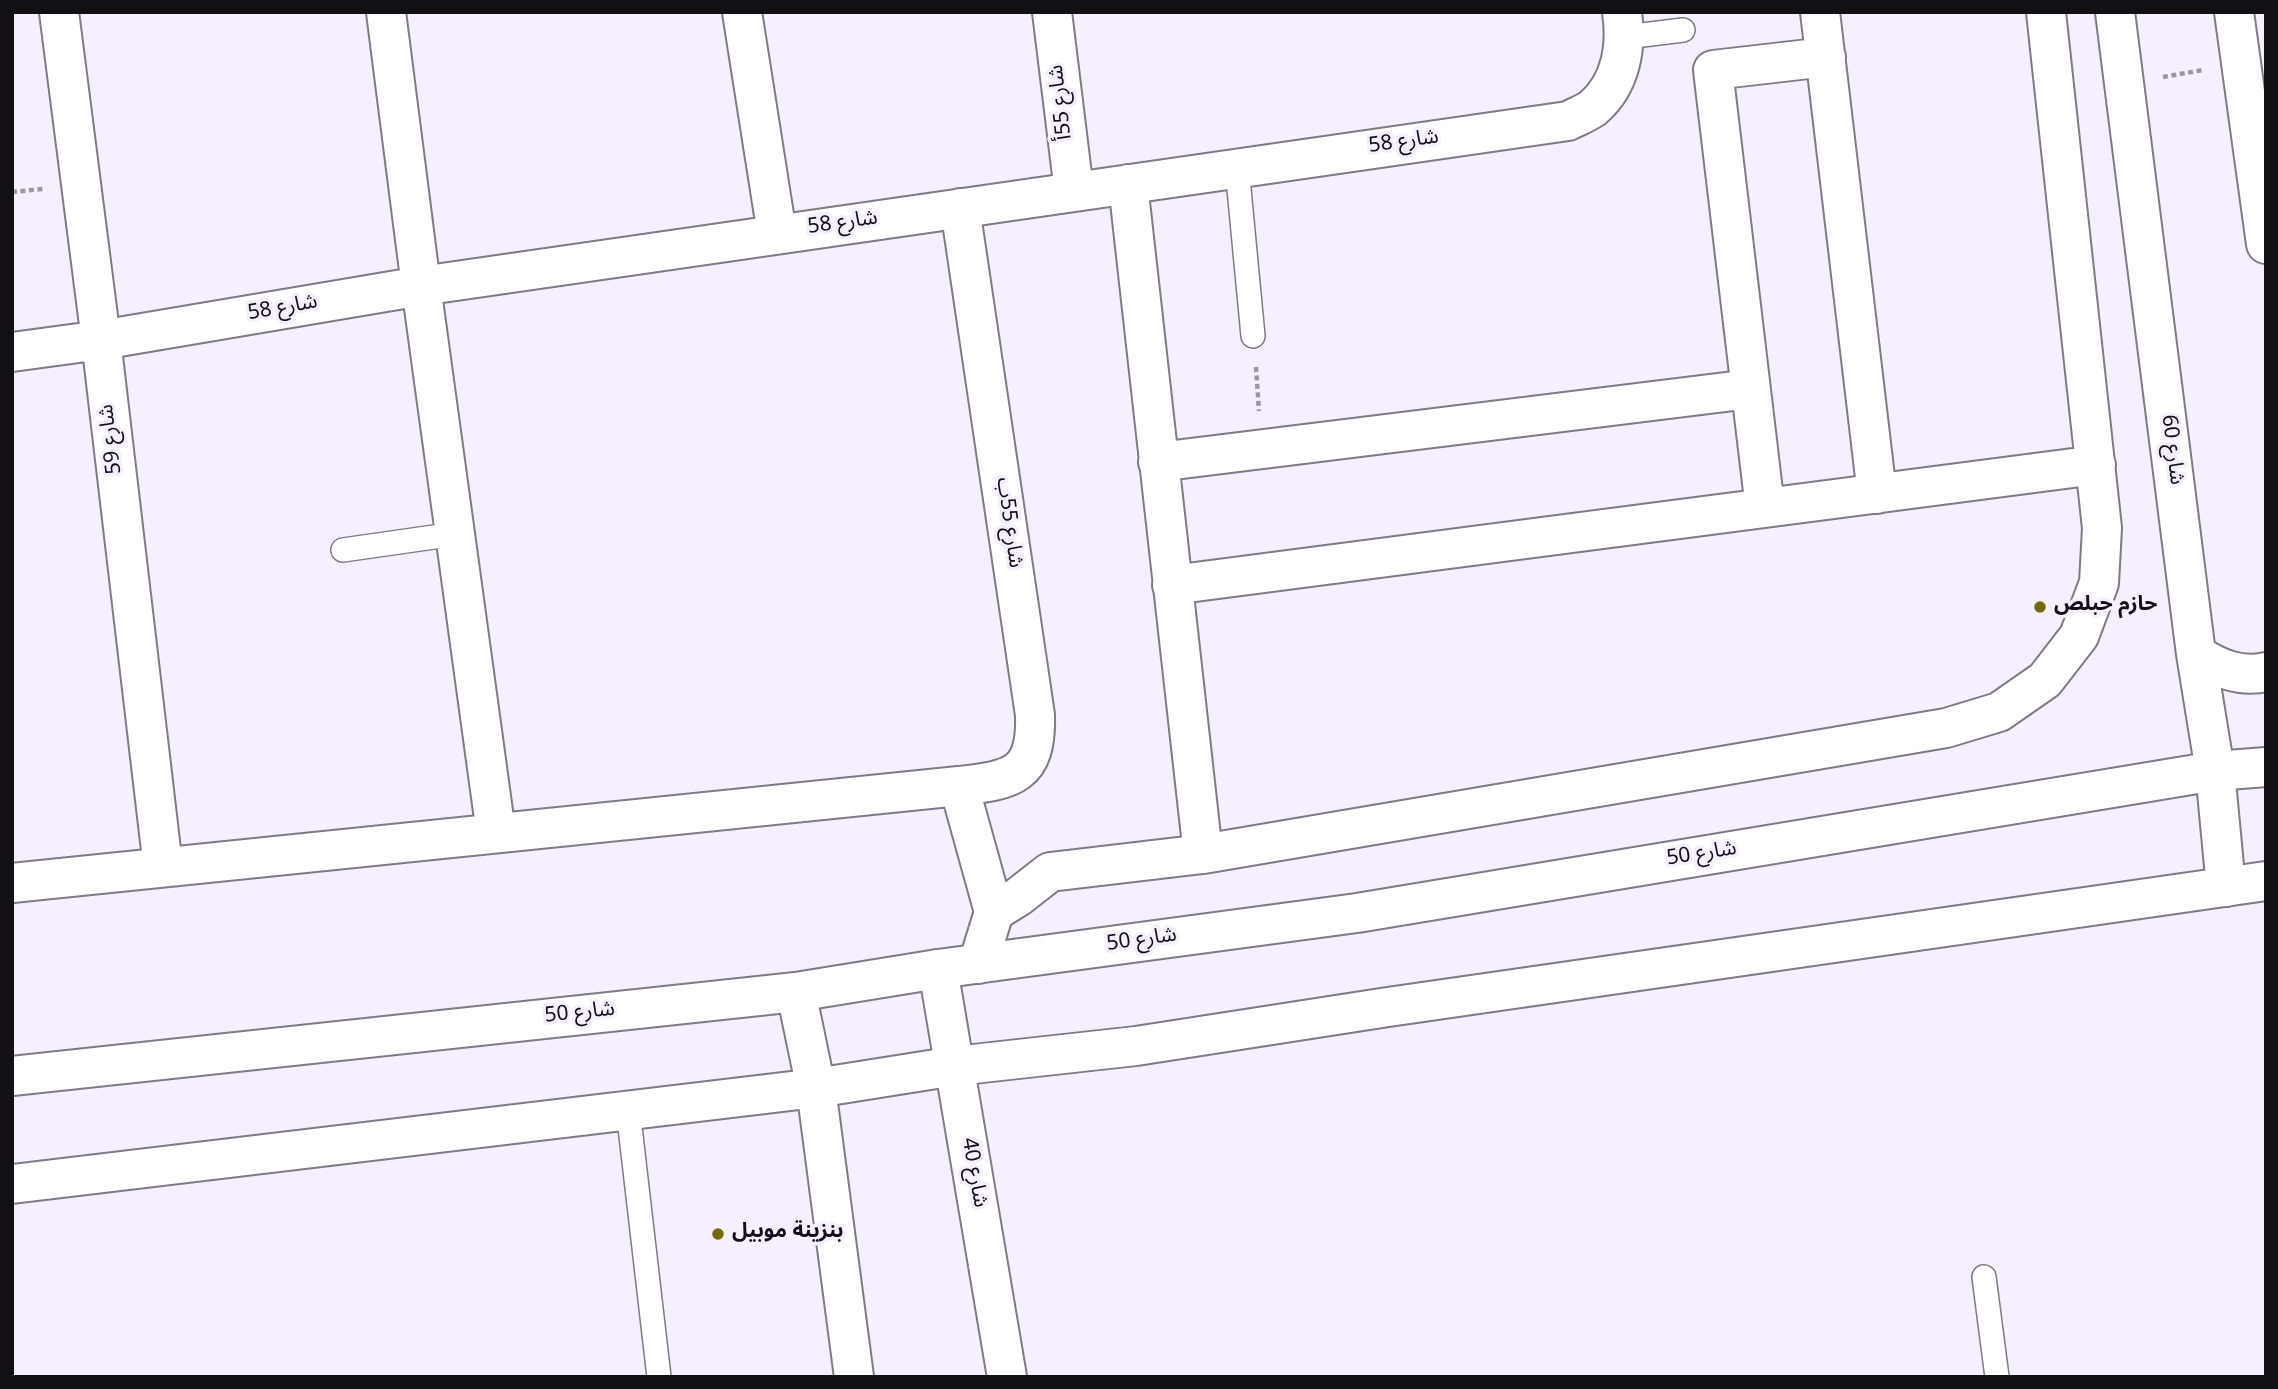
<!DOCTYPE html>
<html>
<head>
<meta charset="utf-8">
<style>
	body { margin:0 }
	#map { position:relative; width:2278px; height:1389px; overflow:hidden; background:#f6f0fe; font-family:Georgia,serif }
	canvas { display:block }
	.frame { position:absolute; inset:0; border:14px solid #121014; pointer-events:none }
</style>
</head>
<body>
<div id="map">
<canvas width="2278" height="1389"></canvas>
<div class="frame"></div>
</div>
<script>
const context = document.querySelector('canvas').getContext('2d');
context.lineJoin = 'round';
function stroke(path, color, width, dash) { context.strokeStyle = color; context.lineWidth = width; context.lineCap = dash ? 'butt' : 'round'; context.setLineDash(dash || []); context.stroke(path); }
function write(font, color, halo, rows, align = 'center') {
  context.font = font + ' Georgia,"Noto Sans Arabic",serif'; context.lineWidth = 7; context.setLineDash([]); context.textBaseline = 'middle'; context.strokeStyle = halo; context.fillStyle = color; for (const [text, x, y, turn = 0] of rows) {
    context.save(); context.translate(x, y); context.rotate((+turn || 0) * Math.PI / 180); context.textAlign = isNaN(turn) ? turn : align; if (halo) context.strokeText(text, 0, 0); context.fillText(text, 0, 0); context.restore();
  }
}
const service = new Path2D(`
	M1626,37L1683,30
	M1237,168L1253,336
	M343,550L455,534
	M628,1110L659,1377
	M1984,1277L1997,1377`);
const minor = new Path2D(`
	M59,12L101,340L163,867
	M386,12L421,286L496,833
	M742,12L777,234
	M1052,12L1074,191
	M1820,12L1877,494
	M2115,12L2196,654L2215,771L2226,887
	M2234,12L2266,244
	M1128,184L1203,854
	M12,352L101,340L421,286L1568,121C1576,117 1586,113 1593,108C1621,84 1627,47 1622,12
	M1158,462L1750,389
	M1765,508L1713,70L1826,57
	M1172,585L2096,465
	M2196,654C2217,668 2240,678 2266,672
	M959,786C1012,780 1037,776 1035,715L960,208
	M12,883L959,786L994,912
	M978,964L994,912L1018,897L1050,872L1203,854L1946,728L1999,712L2045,680L2079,636L2099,583L2102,528L2046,12
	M938,969L1007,1377
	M796,992L816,1088L854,1377`);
const tertiary = new Path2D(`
	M12,1076L796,992L938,969L1357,913L2215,771L2266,767
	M12,1184L816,1088L955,1066L1136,1046L1388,1007L2266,881`);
stroke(service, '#807a87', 26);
stroke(minor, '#807a87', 42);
stroke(tertiary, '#807a87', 42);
stroke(new Path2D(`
	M2163,77L2203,70
	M12,192L43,189
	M1256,367L1259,411`), '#9b97a1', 4.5, [5, 3.5]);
stroke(service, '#fff', 23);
stroke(minor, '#fff', 38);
stroke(tertiary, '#fff', 38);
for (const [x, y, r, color] of [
	[2040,607,7,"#726b06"],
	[718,1234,7,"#726b06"]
]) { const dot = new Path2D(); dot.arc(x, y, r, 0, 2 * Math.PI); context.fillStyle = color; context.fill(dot); stroke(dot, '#f6f0fe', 2.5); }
write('21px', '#121014', '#f6f0fe', [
	["شارع 55أ",1063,102,-97],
	["شارع 58",1404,144,-8],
	["شارع 58",843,225,-8],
	["شارع 58",283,310,-10],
	["شارع 59",113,439,-97],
	["شارع 60",2170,450,83],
	["شارع 55ب",1007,523,82],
	["شارع 50",1702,856,-9],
	["شارع 50",1142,942,-8],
	["شارع 50",580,1015,-6],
	["شارع 40",972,1173,80]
]);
write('bold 21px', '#121014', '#f6f0fe', [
	["حازم حبلص",2054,607],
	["بنزينة موبيل",732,1234]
], 'left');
</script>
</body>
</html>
